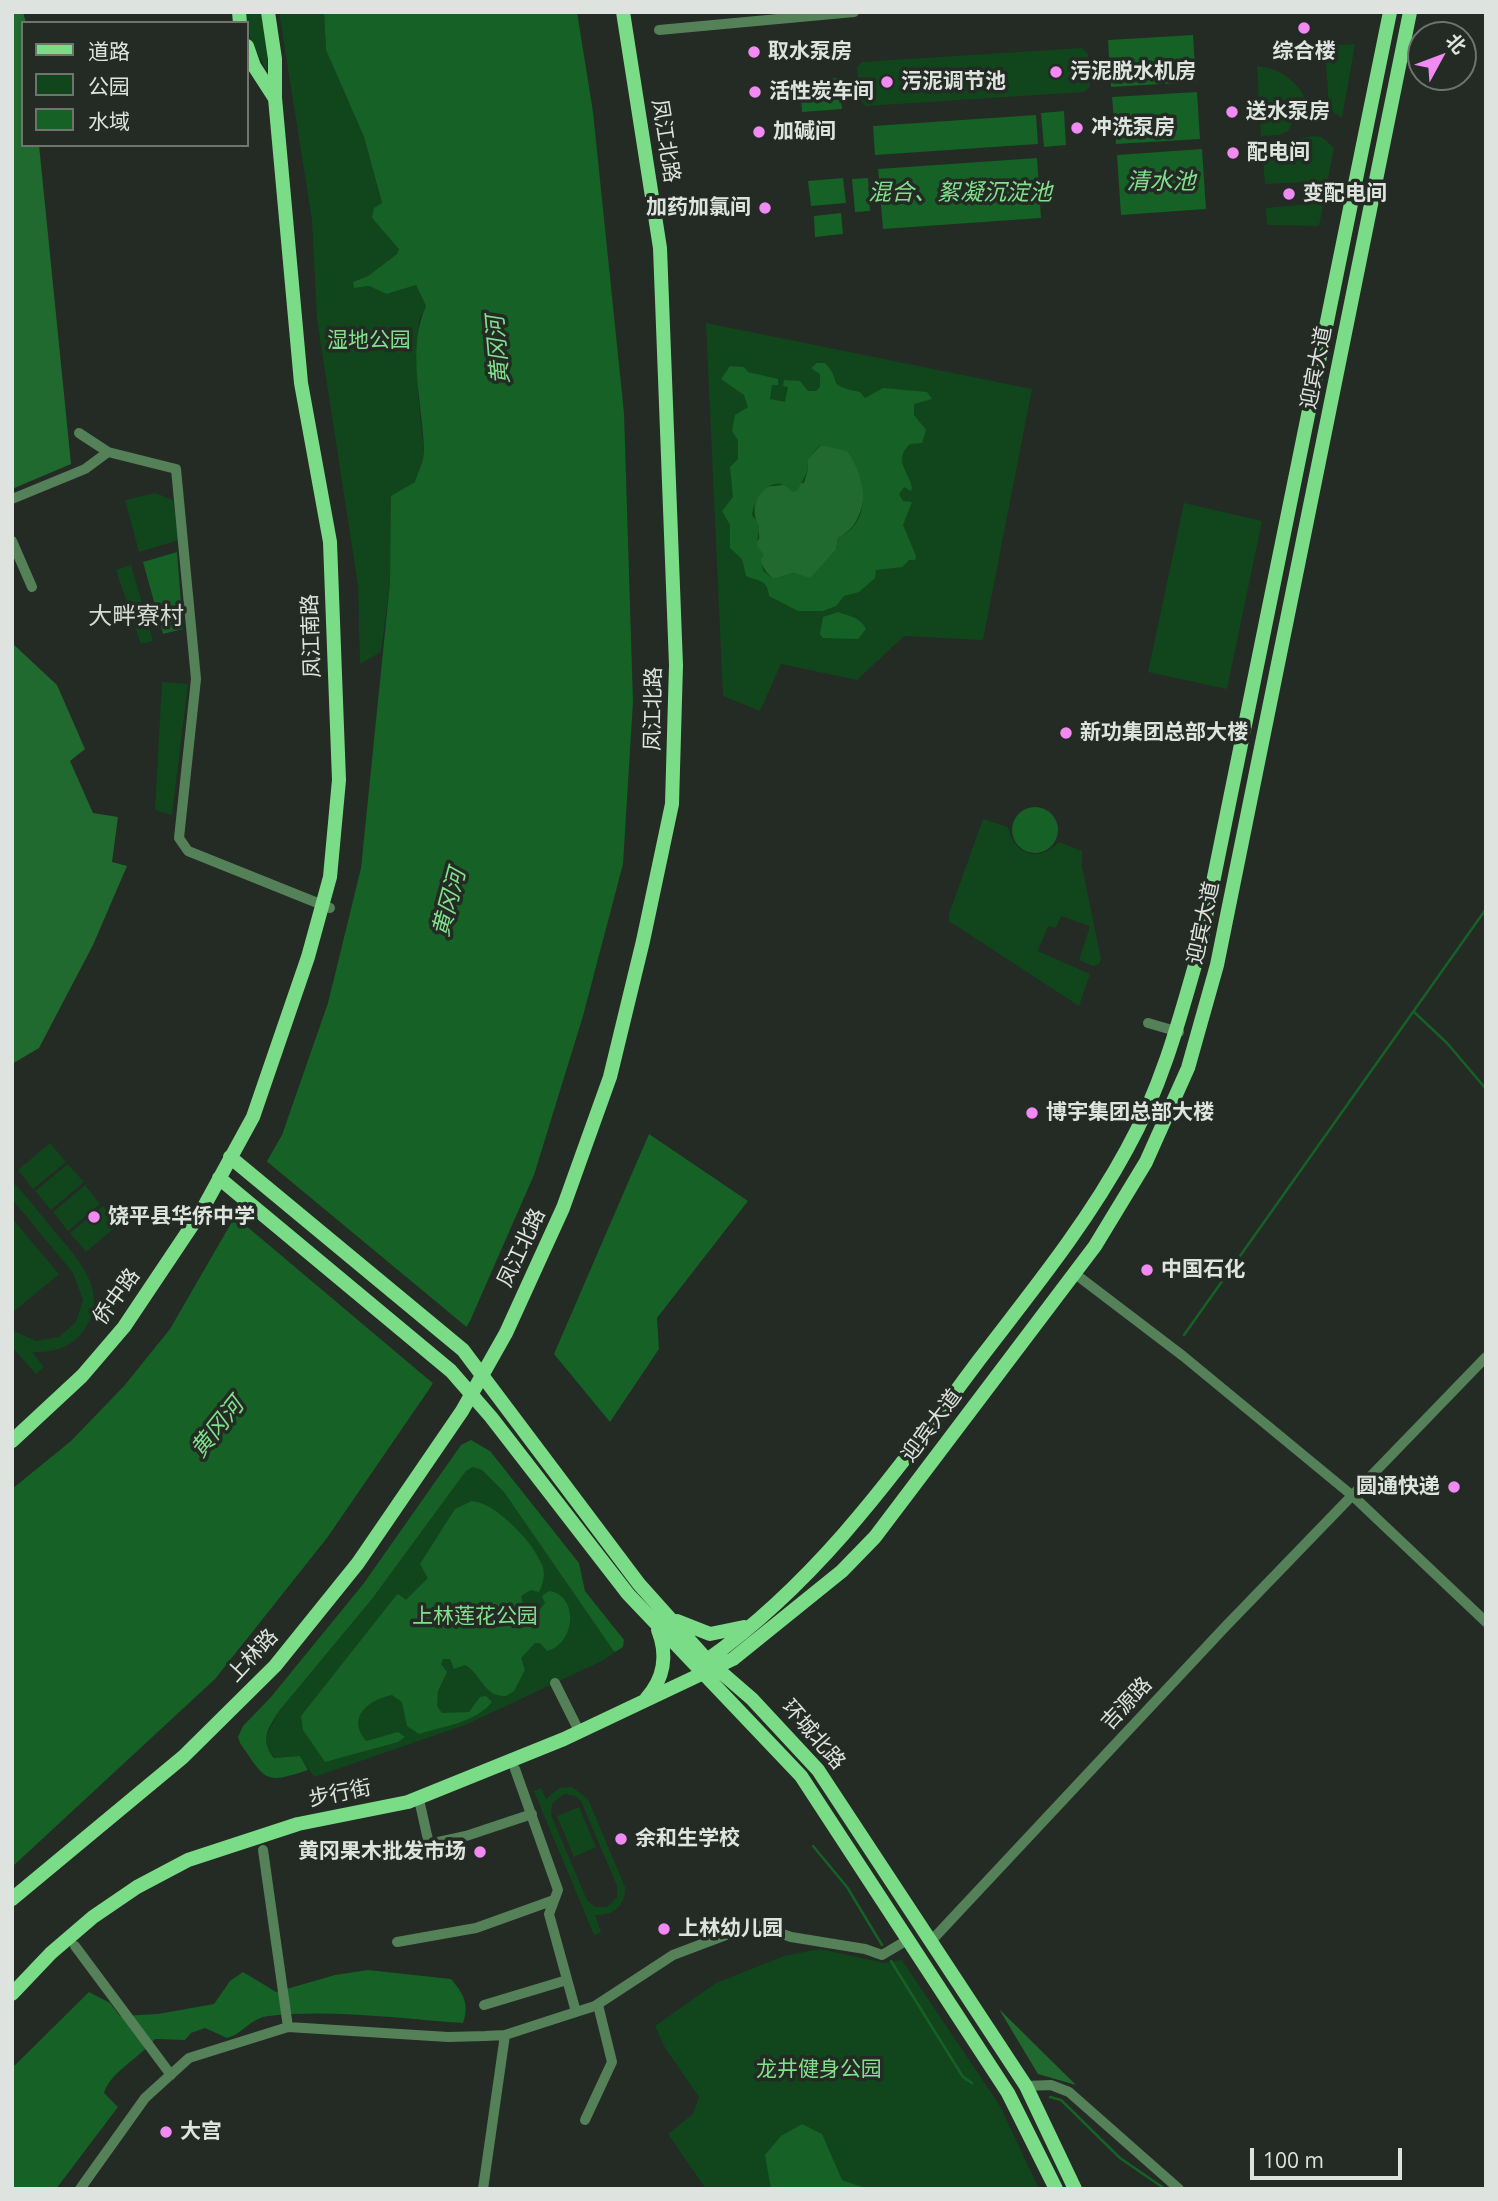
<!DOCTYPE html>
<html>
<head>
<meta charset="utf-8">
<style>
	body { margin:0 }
	#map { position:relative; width:1498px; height:2201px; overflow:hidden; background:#242a24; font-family:"Open Sans","Noto Sans SC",sans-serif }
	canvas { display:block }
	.frame { position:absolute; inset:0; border:14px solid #dfe3df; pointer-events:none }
	.legend { position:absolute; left:21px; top:21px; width:228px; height:126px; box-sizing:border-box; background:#242a24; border:2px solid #6f746f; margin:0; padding:9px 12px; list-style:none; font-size:21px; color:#dfe3df }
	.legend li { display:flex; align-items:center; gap:14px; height:35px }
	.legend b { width:35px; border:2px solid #6f746f }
	.north { position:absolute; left:1407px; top:21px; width:70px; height:70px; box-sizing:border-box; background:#242a24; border:2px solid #6f746f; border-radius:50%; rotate:49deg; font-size:19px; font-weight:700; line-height:28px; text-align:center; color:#dfe3df }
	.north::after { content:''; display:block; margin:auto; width:24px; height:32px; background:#f28af3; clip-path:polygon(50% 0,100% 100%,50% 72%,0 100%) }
	.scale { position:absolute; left:1250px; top:2148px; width:152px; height:32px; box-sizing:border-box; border:4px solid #dfe3df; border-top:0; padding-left:9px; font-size:21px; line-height:24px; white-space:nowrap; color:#dfe3df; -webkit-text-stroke:5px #242a24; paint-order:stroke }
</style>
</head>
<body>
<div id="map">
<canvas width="1498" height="2201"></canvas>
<div class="frame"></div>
<ul class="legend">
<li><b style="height:9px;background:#7bdc87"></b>道路</li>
<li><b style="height:19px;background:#11461c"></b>公园</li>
<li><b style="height:19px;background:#156126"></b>水域</li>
</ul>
<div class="north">北</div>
<div class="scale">100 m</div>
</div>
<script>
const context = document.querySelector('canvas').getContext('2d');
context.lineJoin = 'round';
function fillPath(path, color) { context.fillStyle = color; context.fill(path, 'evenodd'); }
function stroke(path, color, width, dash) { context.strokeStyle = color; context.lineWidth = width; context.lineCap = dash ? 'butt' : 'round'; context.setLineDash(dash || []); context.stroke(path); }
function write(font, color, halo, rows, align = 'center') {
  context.font = font + ' "Open Sans","Noto Sans SC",sans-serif'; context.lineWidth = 7; context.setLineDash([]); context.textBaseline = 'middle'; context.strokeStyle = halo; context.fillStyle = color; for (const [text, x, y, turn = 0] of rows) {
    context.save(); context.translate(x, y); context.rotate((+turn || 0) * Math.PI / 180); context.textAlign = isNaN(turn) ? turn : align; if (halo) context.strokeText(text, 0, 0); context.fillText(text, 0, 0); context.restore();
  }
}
fillPath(new Path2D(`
	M245,12H261L267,47V71L251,41Z
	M279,12H324L326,50L364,137L382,204L372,218L400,249L397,254L368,276L353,282L354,288L369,286L388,294L416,285L426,306L419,320L418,393L424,454L390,583L381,652L360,664L358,585L317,319L312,220Z
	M1355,44L1342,118L1329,109L1325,46Z
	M1082,48L1088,54L1090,87L1084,92L866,106L860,100L857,67L862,62Z
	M1257,66C1277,68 1297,79 1305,99L1288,131L1279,135L1261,136Z
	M1314,136L1322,137L1334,148L1319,226L1267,225L1266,208L1308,204L1306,182L1265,184L1262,145Z
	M706,323L1032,389L983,640L904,636L857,680L781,664L760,711L723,696Z
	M155,493L173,500L179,540L139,552L125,500Z
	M1184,503L1262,521L1227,689L1148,672Z
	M131,565L153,641L141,644L116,570Z
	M162,682L188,684L172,815L155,810Z
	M983,819L1008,827C1014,855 1038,863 1059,842L1082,851V866L1101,959L1099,964L1093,966L1079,960L1090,926L1061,916L1056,928L1048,926L1038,951L1090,974L1079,1006L949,921V914Z
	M50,1143L66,1162L33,1189L18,1170Z
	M68,1164L84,1182L51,1210L35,1191Z
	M12,1182C27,1195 38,1212 51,1227C75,1256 112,1291 84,1330C72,1348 52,1353 32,1352L44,1367L36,1374L12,1347V1330L36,1341L59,1337L76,1322L83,1300L73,1273L12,1199Z
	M85,1185L100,1204L68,1231L53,1212Z
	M103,1206L118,1225L86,1252L70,1233Z
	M12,1218L59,1274L12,1313Z
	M473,1467L482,1470L504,1492L615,1652L602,1661L465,1725L314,1777L300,1756L275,1758L267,1749L264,1740L279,1711L372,1599L466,1471Z
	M572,1787L588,1799L625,1887C626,1906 613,1916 595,1915L601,1932L594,1935L534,1791L541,1788L546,1799L559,1788ZM564,1794L575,1796L581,1801L617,1886V1897L607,1907H595L587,1900L551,1815L552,1804Z
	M579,1807L596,1847L574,1857L557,1816Z
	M820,1949L884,1963L902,1960L1000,2106L1039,2189H706L668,2134L693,2114L699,2097L665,2048L655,2026L716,1983L784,1956Z`), '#11461c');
fillPath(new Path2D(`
	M12,12H23L26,23H23V145H39L71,464L12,489Z
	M821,445L847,450C851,456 857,463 860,469C869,493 862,527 838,538L836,550L810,579L794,573L774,579C764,572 757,558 757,545C757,536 760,544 759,534C755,514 750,506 764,487L804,483L808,470L807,460Z
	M12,643L57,685L85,749L70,761L93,813L118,817L112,862L127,866L93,945L39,1048L12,1064Z
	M999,2009L1076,2085L1038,2074Z`), '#216a2f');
fillPath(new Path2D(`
	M324,12H577L593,112L624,413L633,702L623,864L583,1016L534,1175L470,1321L430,1388L327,1538L215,1679L12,1867V1489L71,1441L124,1386L170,1329L282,1135L328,1003L361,868L390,583L391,496L415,482C418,472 424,461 424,451C423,404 406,350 426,306L416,285L387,294L369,286L354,288L353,282L368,276L397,254L399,249L372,218L374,208L382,203L364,137L326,50Z
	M1193,35L1196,82L1111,87L1108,40Z
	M839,78L842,109L802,112L800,81Z
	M1197,92L1200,139L1116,144L1112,97Z
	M1064,111L1066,145L1044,147L1041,113Z
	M1036,115L1038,144L875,155L873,126Z
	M1202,149L1206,209L1121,215L1117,155Z
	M1037,158L1041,218L883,229L878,169Z
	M843,178L846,203L811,206L808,181Z
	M868,178L870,211L855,212L852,179Z
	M841,213L843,234L815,237L814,216Z
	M817,363H825C844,383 823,384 860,392L865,398L883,388L927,392L932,399L914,404V415L926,430L922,443L910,444C892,460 910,473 912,488L911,491L904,487L899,494L903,501L912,502L903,525L916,556L915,560H909L902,567L876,570L875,578L859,592L844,596L836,606L823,611H798L769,596C767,579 760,582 746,576L742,559L730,548V525L722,511L733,497L730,467L738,459V440L732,431L735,415L748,407L744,395L721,379L730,366L744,367L748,372L778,379V385H772L770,399L785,402L788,387L783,386L784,380L800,381L808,391H816L820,387V374L811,368ZM820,445L847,451C866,477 874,522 838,538L836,550L810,578L794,573L774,579L763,571L761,559L764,555L757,546L759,525L752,515C755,495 774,471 792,492L797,491L808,470L807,460Z
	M177,552L183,629L163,634L143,562Z
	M838,612C849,616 860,617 866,629L858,639L823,638L820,634L823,617Z
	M1012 830a23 23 0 1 1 46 0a23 23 0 1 1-46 0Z
	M649,1134L748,1201L657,1318L659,1349L610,1422L554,1354Z
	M471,1440L490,1451L579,1563L585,1591L624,1640L623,1647L615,1652L613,1650L504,1492L482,1470L473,1467L466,1471L372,1599L279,1711C268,1729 259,1740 274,1758L300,1756L308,1770C263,1785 266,1780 240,1743L238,1737L243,1726L271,1697L364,1583L461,1445Z
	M472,1501C495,1502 534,1543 542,1565C546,1575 543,1583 539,1592L531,1590L521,1596L525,1612L537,1613L545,1603L542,1596L549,1591C580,1595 575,1645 547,1651L540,1643H535L521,1658L525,1670L514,1691L506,1696C483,1697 482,1674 465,1665L454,1669L450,1659H443L441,1664L447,1672L438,1691L437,1706L442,1713L469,1712L480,1697L486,1696L492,1702C475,1723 443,1726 419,1734L407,1726L402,1702L392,1695C368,1700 346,1717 366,1741L398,1732L405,1737L398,1742L325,1762L303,1730L301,1716L395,1597L398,1594L406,1600L428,1578L420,1564L455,1509Z
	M368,1970L451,1979C463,1993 470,2004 463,2023C400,2019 332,2009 269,2016C250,2018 243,2034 227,2038L205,2028L191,2033L185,2040L155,2039C141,2057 110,2072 104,2093L118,2107L56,2189H12V2068L89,1992L110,2003L120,2016L158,2014L214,2004L230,1981L243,1972L276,1992L335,1975Z
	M802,2124L822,2134L842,2180L868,2189H771L765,2155L781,2136Z`), '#156126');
fillPath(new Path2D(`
	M264,1159L469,1329L435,1385L232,1214Z`), '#242a24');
stroke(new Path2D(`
	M1414,1012L1447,1043L1486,1089
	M1184,1335L1486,909
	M813,1846L847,1887L882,1945
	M891,1961L963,2077L972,2083
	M1050,2097L1061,2100L1120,2158L1165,2189`), '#156126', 2.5);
stroke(new Path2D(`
	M659,30L854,12
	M79,433L108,452L176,469L196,679L179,838L188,851L330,908
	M12,499L85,469L108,452
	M12,541L32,587
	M1148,1023L1179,1032
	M1074,1273L1183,1356L1354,1497L1486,1622
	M555,1683L578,1729
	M515,1769L558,1890L549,1914L576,2012L595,2006L673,1955L755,1924L791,1937L865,1949L882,1955L909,1939
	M420,1804L429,1844L466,1836L532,1814
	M263,1850L288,2027
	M932,1940L1225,1627L1486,1357
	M397,1942L476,1928L554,1900
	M75,1946L171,2075
	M484,2005L567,1980
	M1026,2086L1051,2085L1069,2092L1179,2189
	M585,2120L612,2062L598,2005
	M80,2189L145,2098L189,2058L288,2027L448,2037L485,2036L505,2035L576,2012
	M483,2189L505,2035`), '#558159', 10);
stroke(new Path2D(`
	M239,12L240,23
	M247,46L254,66L274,97
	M230,1157L463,1350L639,1584L707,1660L752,1699L818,1770L1026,2086L1075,2189
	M219,1178L451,1371L491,1417L628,1594L801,1776L1008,2093L1056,2189
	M12,1441L82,1376L124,1327L201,1212L253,1117L308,957L330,877L339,780L330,542L301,383L275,98V59L268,12
	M677,1621L710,1634L744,1627
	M707,1660C821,1579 896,1471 979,1360C1031,1292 1086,1225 1127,1149C1162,1086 1180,1018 1199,951L1390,12
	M646,1699C664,1679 668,1655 658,1630
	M12,1899L183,1757L275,1666L358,1563L462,1411L506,1333L563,1208L610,1077L643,941L672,804L676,665L660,248L623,12
	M12,1994L51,1953L93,1917L137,1887L188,1860L298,1824L408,1802L564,1739L733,1659L842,1571L875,1537L1095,1246L1146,1162L1188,1068L1217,965L1410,12`), '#7bdc87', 14);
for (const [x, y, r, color] of [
	[1304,28,7,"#f28af3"],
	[754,52,7,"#f28af3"],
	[1056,72,7,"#f28af3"],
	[887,82,7,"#f28af3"],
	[755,92,7,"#f28af3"],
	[1232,112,7,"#f28af3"],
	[1077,128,7,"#f28af3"],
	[759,132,7,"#f28af3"],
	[1233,153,7,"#f28af3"],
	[1289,194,7,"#f28af3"],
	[765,208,7,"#f28af3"],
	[1066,733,7,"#f28af3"],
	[1032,1113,7,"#f28af3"],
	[94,1217,7,"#f28af3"],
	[1147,1270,7,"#f28af3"],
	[1454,1487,7,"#f28af3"],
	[621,1839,7,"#f28af3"],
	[480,1852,7,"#f28af3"],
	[664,1929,7,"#f28af3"],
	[166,2132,7,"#f28af3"]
]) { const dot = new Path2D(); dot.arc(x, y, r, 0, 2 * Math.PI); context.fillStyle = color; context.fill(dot); stroke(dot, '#242a24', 2.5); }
write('bold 21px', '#dfe3df', '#242a24', [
	["取水泵房",768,52],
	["综合楼",1304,52,"center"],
	["污泥脱水机房",1070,72],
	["污泥调节池",901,82],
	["活性炭车间",769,92],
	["送水泵房",1246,112],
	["冲洗泵房",1091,128],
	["加碱间",773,132],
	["配电间",1247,153],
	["变配电间",1303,194],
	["加药加氯间",751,208,"right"],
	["新功集团总部大楼",1080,733],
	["博宇集团总部大楼",1046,1113],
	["饶平县华侨中学",108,1217],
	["中国石化",1161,1270],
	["圆通快递",1440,1487,"right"],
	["余和生学校",635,1839],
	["黄冈果木批发市场",466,1852,"right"],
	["上林幼儿园",678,1929],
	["大宫",180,2132]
], 'left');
write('21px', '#dfe3df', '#242a24', [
	["凤江北路",665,141,81],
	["迎宾大道",1317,368,-79],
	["凤江南路",312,636,-92],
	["凤江北路",654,709,-89],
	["迎宾大道",1204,923,-78],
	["凤江北路",522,1248,-65],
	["侨中路",117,1297,-54],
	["迎宾大道",932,1426,-53],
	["上林路",253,1656,-47],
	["吉源路",1127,1704,-47],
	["环城北路",813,1735,49],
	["步行街",340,1794,-11]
]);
write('21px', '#82e08d', '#242a24', [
	["湿地公园",369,341],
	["上林莲花公园",475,1617],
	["龙井健身公园",819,2070]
]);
write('italic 23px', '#82e08d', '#242a24', [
	["清水池",1161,182],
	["混合、絮凝沉淀池",960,193],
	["黄冈河",499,350,-95],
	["黄冈河",450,903,-75],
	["黄冈河",218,1428,-51]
]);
write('24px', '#d4dcd4', '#242a24', [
	["大畔寮村",136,617]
]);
</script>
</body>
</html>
